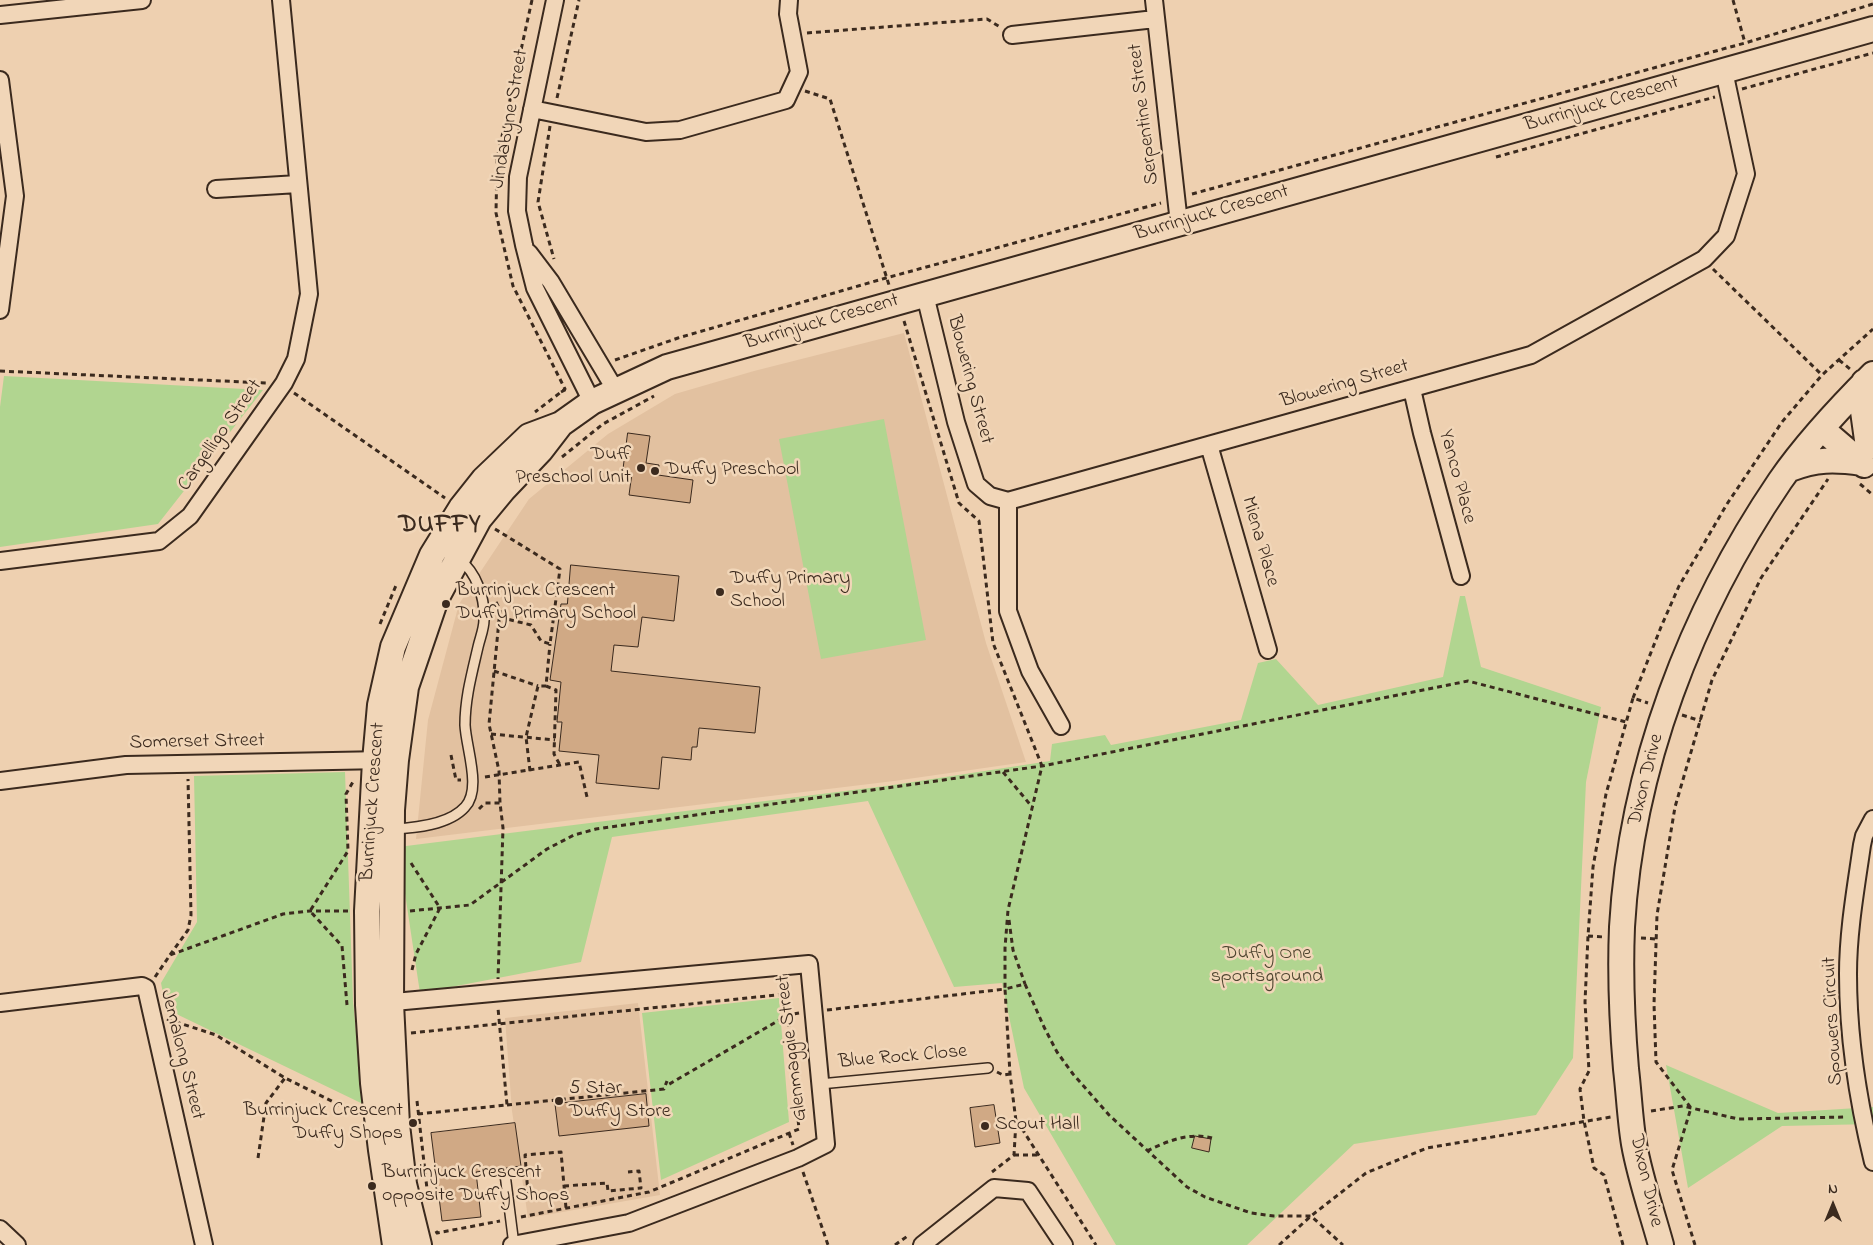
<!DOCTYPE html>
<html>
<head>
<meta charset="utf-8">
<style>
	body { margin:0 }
	#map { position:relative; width:1873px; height:1245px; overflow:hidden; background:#eed0b0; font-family:"Indie Flower",sans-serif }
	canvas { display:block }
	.north { position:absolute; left:1808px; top:1180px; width:50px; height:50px; -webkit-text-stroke:4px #f1d6b8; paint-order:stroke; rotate:0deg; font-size:14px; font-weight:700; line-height:20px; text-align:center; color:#3b2a1e }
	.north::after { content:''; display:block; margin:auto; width:18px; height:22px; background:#3b2a1e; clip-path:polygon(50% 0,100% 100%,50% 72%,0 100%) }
</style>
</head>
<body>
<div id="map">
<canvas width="1873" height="1245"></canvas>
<div class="north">N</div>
</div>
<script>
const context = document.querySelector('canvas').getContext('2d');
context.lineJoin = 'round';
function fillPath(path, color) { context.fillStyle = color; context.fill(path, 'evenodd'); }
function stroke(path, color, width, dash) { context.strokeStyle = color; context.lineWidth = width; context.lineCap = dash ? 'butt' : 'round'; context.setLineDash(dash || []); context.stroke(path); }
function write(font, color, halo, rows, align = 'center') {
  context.font = font + ' "Indie Flower",sans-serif'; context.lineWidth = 5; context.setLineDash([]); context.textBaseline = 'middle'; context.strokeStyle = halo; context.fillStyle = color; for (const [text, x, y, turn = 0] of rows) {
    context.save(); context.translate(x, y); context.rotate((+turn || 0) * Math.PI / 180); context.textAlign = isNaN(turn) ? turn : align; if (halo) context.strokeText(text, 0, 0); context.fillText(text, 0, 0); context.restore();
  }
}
fillPath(new Path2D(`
	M904,333L986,643L1026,762L894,781L416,839L428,720L459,604L529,499L608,434L675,394L754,371Z
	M638,1003L660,1195L528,1218L512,1111L505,1018Z`), '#e2c1a0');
fillPath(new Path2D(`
	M4,376L263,390L158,524L0,547V407Z
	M884,419L926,640L821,659L779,439Z
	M1460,596H1465L1481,667L1601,707L1586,782L1573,1058L1536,1115L1354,1144L1247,1245H1116L1024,1088L1002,983L954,987L868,801L612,837L581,962L420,993L398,847L893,785L1050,761L1052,744L1105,735L1111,745L1241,720L1258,663L1276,659L1318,705L1443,677Z
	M345,772L353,1001L363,1104L166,1009L161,983L197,922L194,776Z
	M779,998L789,1122L661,1180L642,1013Z
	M1666,1065L1778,1113L1873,1107V1124L1782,1126L1688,1188Z`), '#b1d590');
const building = new Path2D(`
	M628,433L650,436L646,463L659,465L658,475L693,480L690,503L629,495L632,473L623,472Z
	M571,565L679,576L674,621L642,617L638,647L614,645L611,671L760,687L755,733L699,728L697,747H692L691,760L662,757L659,789L596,783L599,755L559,751L562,722H557L561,682L550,680L561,604H567Z
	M646,1094L649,1126L559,1136L555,1104Z
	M994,1105L1000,1143L975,1147L970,1108Z
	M515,1123L521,1166L476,1172L481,1217L442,1221L431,1133Z
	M1195,1136L1211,1139L1209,1152L1192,1148Z`);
fillPath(building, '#d0a985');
stroke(building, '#3b2a1e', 1);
const lane = new Path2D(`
	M393,829C415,828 449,825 465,807C482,789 466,748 465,725C465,698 472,673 478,647C480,638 484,629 484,620C485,598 477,573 459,559
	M820,1084L988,1068
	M505,1174L514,1245`);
const street = new Path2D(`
	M555,0L518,177L517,211L524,245L535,288L592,402
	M1154,0L1179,223
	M0,15L142,0
	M1012,35L1155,19
	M0,80L15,196L0,310
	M532,109L646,132L680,130L786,100L799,72L788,14L789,0
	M216,189L298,184
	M529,253L551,282L616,391
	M925,295L956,422L976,484L990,496L1008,501L1531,355L1704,259L1726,236L1746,174L1724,71
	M1412,389L1422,433L1461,576
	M1209,445L1268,650
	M1008,501V611L1030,671L1061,726
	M0,561L159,541L190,516L284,383L296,359L309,294L281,0
	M0,781L126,765L384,760
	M1873,819L1864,836L1862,845C1856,887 1848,931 1848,974C1848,1037 1858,1101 1873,1162
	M0,1003L142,986L146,988L204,1245
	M383,1003L809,964L826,1144L798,1158L629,1223L512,1245
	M0,1229L17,1245
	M922,1245L994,1188L1028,1191L1064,1245`);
const secondary = new Path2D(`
	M1864,382L1863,411L1868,447
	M1822,429L1864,465
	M1790,469C1816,459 1834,459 1862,463
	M395,1245L381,1150L373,1083L368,1005L367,911L375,761L380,705L393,647L432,555L461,508L484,479L529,436L561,424L592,402L667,367L1873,29
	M419,1245L404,1184L397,1125L391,1003L392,810L396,760L406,687L436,599L479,519L503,490L541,450L561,424
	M1661,1245C1652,1212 1640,1178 1634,1144C1630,1120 1629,1094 1626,1069C1622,1022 1620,975 1622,927C1631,768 1691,612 1780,481C1807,442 1840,407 1873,374`);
stroke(lane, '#3b2a1e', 12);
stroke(street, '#3b2a1e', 20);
stroke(secondary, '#3b2a1e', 28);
stroke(new Path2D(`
	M532,0L497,159L496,213L513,286L565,389L535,412
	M1733,0L1745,43
	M807,33L987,19L1000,27
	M1742,89L1873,53
	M805,91L830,99L889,285
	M557,98L579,0
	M550,126L538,202L554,259
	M1496,157L1715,97
	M1192,194L1745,43L1873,4
	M1713,269L1822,375
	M904,321L959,503L979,521L993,643L1042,766L1008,910L1005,948V989L1025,984L1044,1027L1057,1052L1073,1074L1109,1115L1187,1187L1205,1197L1251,1213L1274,1216H1311L1343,1245
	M615,360L678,338L886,278L1161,203
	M1839,360L1850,369
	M0,371L267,383
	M561,392L569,388
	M294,393L445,498
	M562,457L603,424L654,396
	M1860,484L1873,495
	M495,529L560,569L550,644L541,641L531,625L499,617
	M496,602L500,610L489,724L499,771L500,803
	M380,624L397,583
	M494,671L538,686
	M546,686L556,690L554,754L560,765
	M1633,698L1661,627L1679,586L1727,504L1782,422L1822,375L1873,329
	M1682,715L1701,721
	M491,734L555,740
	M451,755L456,780H461
	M530,771L526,737L538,686H546L550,644
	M1003,772L1033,808
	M485,777L579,762L587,797
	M479,809L485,803H500L503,828L498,979
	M411,863L440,908L416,954L412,970
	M410,911L470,905L547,849L574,835L596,829L1042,766L1468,681L1626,722
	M1009,920L1013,950L1025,984
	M1588,936L1604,937
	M1641,938L1656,939
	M170,955L188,930L191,915L188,779
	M155,977L170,955L283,914L310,911H350
	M347,1005L342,946L310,911L348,851L346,794L354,780
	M827,1010L1005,989L1010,1074L1016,1121L1014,1155L992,1172
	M167,1019L216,1035L285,1078L356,1113
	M411,1033L786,994L788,1015L799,1013
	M997,1072L1003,1075L1010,1074
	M417,1101L427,1189
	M507,1105L664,1089L667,1081
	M1651,1111L1683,1106L1738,1119L1847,1117
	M418,1114L507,1105L498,1008
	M1017,1121L1096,1245
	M789,1133L793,1145
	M1147,1151C1167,1141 1190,1132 1212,1138
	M1014,1155H1038
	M258,1158L266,1103L285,1078
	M803,1172L828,1245
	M564,1186L607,1183L608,1191L641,1188L639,1171L628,1172
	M528,1194L525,1155L561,1152L566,1208
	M521,1217L649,1192L799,1129L788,1015L666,1086
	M436,1231L437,1233L500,1221
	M895,1245L909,1235
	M1279,1245L1311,1216L1366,1173L1427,1148L1611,1117
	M1623,1245L1604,1175L1594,1168L1584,1121L1580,1089L1589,1071L1585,1002L1588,936L1593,867L1606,794L1633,698L1648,703
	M1695,1245L1672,1170L1691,1108L1656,1062L1654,1004L1657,915L1675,807L1712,680L1761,578L1828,479`), '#3b2a1e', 3, [5, 4]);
stroke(lane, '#f1d6b8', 9);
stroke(street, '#f1d6b8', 16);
stroke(secondary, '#f1d6b8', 24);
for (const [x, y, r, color] of [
	[641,468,5,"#3b2a1e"],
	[655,471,5,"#3b2a1e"],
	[720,592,5,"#3b2a1e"],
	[446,604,5,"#3b2a1e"],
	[559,1101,5,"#3b2a1e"],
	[413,1123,5,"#3b2a1e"],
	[985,1126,5,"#3b2a1e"],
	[372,1186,5,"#3b2a1e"]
]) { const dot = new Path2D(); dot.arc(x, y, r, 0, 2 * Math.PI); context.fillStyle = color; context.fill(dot); stroke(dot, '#f1d6b8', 2); }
write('20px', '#3b2a1e', '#f1d6b8', [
	["Burrinjuck Crescent",1602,105,-16],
	["Serpentine Street",1145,114,-97],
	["Jindabyne Street",511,119,-80],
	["Burrinjuck Crescent",1212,214,-16],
	["Burrinjuck Crescent",822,323,-16],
	["Blowering Street",969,380,75],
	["Blowering Street",1345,385,-16],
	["Cargelligo Street",221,436,-55],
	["Yanco Place",1456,477,75],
	["Miena Place",1259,542,74],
	["Somerset Street",197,743,-1],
	["Dixon Drive",1647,780,-76],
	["Burrinjuck Crescent",374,802,-86],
	["Spowers Circuit",1834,1021,-93],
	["Glenmaggie Street",793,1048,-97],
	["Jemalong Street",181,1055,76],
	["Blue Rock Close",903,1058,-5],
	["Dixon Drive",1645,1181,77]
]);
write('20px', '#3b2a1e', '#f1d6b8', [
	["Duff",631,456,"right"],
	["Preschool Unit",631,479,"right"],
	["Duffy Preschool",665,471],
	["Duffy Primary",730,580],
	["School",730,603],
	["Burrinjuck Crescent",456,592],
	["Duffy Primary School",456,615],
	["5 Star",569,1090],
	["Duffy Store",569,1113],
	["Burrinjuck Crescent",403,1112,"right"],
	["Duffy Shops",403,1135,"right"],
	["Scout Hall",995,1126],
	["Burrinjuck Crescent",382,1174],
	["opposite Duffy Shops",382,1197]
], 'left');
write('20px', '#4d442f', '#f1d6b8', [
	["Duffy One",1267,955],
	["sportsground",1267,978]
]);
context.letterSpacing = '1px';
write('bold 25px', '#3b2a1e', '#f1d6b8', [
	["DUFFY",440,527]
]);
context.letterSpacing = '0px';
</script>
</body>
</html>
